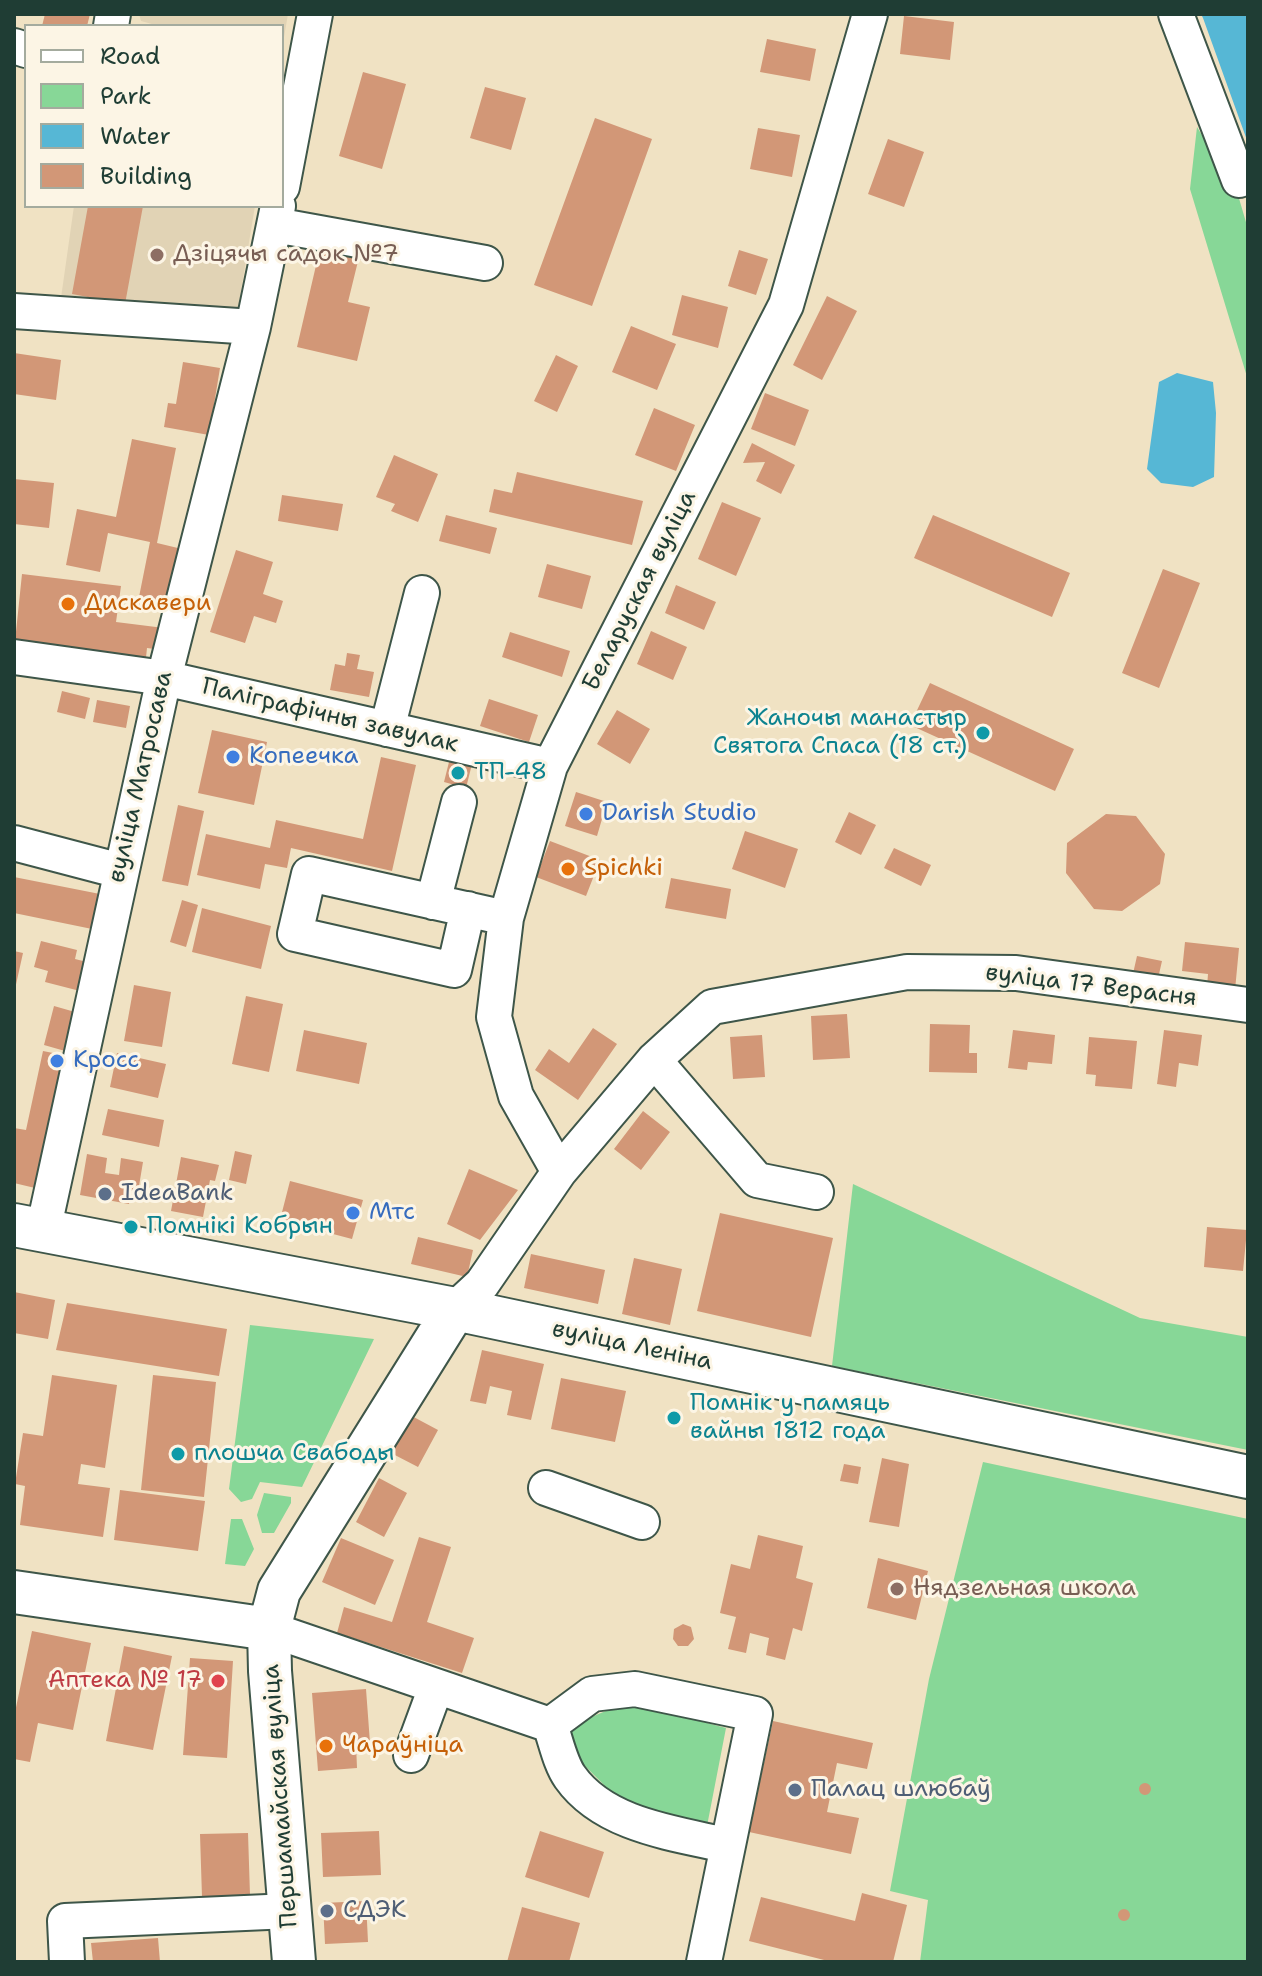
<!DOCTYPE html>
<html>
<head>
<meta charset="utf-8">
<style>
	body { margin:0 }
	#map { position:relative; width:1262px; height:1976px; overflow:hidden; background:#f0e2c3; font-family:"Shantell Sans",sans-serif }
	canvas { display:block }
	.frame { position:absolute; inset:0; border:16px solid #1f3d34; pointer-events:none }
	.legend { position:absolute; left:24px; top:24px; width:260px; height:184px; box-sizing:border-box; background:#fcf5e5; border:2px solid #a4ab9e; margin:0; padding:10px 14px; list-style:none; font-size:24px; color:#1f3d34 }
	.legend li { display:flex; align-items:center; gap:16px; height:40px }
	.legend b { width:40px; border:2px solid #a4ab9e }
</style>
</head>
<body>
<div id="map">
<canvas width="1262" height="1976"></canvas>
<div class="frame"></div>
<ul class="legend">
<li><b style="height:10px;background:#fff"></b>Road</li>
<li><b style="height:22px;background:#87d797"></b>Park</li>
<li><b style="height:22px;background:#56b7d5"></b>Water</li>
<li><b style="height:22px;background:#d29777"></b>Building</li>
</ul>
</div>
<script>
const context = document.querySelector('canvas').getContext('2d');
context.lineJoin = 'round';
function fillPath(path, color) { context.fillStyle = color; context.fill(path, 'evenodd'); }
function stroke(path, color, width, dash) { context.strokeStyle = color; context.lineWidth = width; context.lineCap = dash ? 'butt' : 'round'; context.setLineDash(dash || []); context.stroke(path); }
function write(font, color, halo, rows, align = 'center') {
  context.font = font + ' "Shantell Sans",sans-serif'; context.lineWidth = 6; context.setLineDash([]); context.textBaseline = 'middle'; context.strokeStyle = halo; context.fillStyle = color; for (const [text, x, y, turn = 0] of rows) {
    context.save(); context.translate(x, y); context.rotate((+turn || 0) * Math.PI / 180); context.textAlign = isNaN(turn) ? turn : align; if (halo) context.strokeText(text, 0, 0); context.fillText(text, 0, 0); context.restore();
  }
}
fillPath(new Path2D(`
	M139,14H288L282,49V26H159L141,21Z
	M74,206H255L238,309L60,305Z`), '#e1d3b5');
fillPath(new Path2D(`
	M1197,127L1238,195L1248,229V380L1190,189Z
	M853,1184L1140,1318L1248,1337V1450L832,1366Z
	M250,1325L374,1339L302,1487L260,1482L252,1499L241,1502L229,1489Z
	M983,1462L1248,1519V1962H920L928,1900L890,1891L929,1679Z
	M264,1493L291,1497V1503L274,1533H262L257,1515Z
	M231,1519H242L254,1549L245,1566L225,1564Z
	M639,1705L726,1728L707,1826L642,1810L613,1794L564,1745L568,1727L608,1710Z`), '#87d797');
fillPath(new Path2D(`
	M1201,14H1248V143L1203,18Z
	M1177,373L1213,382L1216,413L1214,477L1193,487L1161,483L1147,469L1159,382Z`), '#56b7d5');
fillPath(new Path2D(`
	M45,14H90L87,26H42Z
	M904,16L954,22L950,60L900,54Z
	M767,39L816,49L810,81L760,72Z
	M363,72L406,84L382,169L339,156Z
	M485,87L526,98L511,150L470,138Z
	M595,118L652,139L592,306L534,285Z
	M758,128L800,135L792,177L750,169Z
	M888,139L924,152L904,207L868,194Z
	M88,206H143L125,304L72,294Z
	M321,244L360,253L348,302L370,307L357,361L297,347Z
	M739,250L768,259L756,295L728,286Z
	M682,295L728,307L718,348L672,335Z
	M827,296L857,311L822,380L793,365Z
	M631,326L676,344L657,390L612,372Z
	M14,353L61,360L56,400L14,394Z
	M556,355L578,366L557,412L534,401Z
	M183,362L220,368L209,435L164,427L168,403L176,404Z
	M765,393L809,410L795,446L751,429Z
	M654,408L695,425L676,471L635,455Z
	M132,439L176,448L157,543L182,549L169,613L137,607L150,542L108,533L100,572L66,565L77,509L116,517Z
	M752,443L795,465L781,494L756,481L765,462L743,463Z
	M394,455L438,474L418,522L391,511L395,504L376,497Z
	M517,472L643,501L632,545L489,512L494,489L512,493Z
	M14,479L54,483L49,528L14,524Z
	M282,495L343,504L338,531L278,521Z
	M722,502L761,518L736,576L698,559Z
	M446,515L497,528L490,554L439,541Z
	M933,515L1070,573L1052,617L914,558Z
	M236,550L273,562L263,594L283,601L276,623L254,616L245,643L210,632Z
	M547,564L591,576L582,609L538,597Z
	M1163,569L1200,583L1159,688L1122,673Z
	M22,574L121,586L116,622L164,628L162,650L147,648L145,667L14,651Z
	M676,585L716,602L704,630L665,613Z
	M651,631L687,647L673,680L637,664Z
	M510,632L570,651L562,677L502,657Z
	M347,653L360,655L357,669L374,672L369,697L330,690L335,664L345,666Z
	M930,683L1074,749L1055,791L910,725Z
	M62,691L90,698L85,719L57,712Z
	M489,699L538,715L529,742L480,726Z
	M97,700L130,706L126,728L93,722Z
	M617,710L650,729L630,764L597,744Z
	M212,730L267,742L254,805L198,793Z
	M381,757L416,765L392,871L291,848L287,868L265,864L260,889L197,875L206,834L270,848L276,820L363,839Z
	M450,758L472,764L466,788L444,782Z
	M576,792L607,802L597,836L565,826Z
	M178,805L204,811L188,886L162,881Z
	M849,812L876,825L861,855L835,842Z
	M1106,814L1136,816L1165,854L1160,884L1122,911L1094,909L1066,873L1067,843Z
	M745,831L798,849L785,888L732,869Z
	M550,841L600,860L586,896L536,877Z
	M894,848L931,865L921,886L884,868Z
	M14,877L105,895L97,930L14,913Z
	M671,878L731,889L726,919L665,908Z
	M182,900L198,905L186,947L170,942Z
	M202,908L271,926L261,969L192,952Z
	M41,941L77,950L75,959L87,962L80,991L45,982L48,971L34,967Z
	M1185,942L1239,948L1235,990L1207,987L1208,974L1182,971Z
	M14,951L23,953L15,989L14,988Z
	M1137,956L1162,961L1157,983L1132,978Z
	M134,985L171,992L162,1047L124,1041Z
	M246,996L283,1004L269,1072L232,1064Z
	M54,1006L75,1012L65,1051L44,1045Z
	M847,1014L850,1058L813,1060L811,1016Z
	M930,1024L970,1025L969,1053H977V1073L929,1072Z
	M593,1028L617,1044L578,1100L535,1070L549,1049L569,1063Z
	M304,1030L367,1043L359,1084L296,1071Z
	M1013,1030L1055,1035L1052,1064L1028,1062L1027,1070L1008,1068Z
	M1164,1030L1202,1035L1198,1066L1179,1063L1176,1087L1157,1084Z
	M762,1035L765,1077L733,1079L730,1037Z
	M1089,1037L1137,1041L1132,1089L1095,1086L1096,1075L1086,1074Z
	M43,1051L63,1055L35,1188L14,1183V1128L26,1130Z
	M117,1053L166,1064L158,1098L110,1087Z
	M108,1109L164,1120L159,1147L102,1135Z
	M643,1111L670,1132L641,1170L614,1149Z
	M235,1151L252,1155L246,1184L229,1180Z
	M87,1154L107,1158L105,1173L119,1175L121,1158L143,1162L138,1192L131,1191L129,1204L80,1195Z
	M181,1157L219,1165L215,1181L210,1180L203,1217L171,1211Z
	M469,1169L518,1190L480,1240L447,1224Z
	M290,1181L363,1200L352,1239L280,1220Z
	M720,1213L833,1238L811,1337L697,1311Z
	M1207,1227L1247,1230L1243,1271L1204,1267Z
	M418,1237L473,1250L467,1277L411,1264Z
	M531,1254L605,1270L598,1304L524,1288Z
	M634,1258L682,1269L670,1325L622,1314Z
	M14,1292L55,1300L48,1339L14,1333Z
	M67,1303L227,1329L219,1376L56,1350Z
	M482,1350L544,1364L531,1420L507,1415L512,1391L490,1386L486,1404L470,1401Z
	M52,1375L117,1385L105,1468L81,1464L78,1484L110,1488L103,1537L20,1525L25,1486L15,1484L23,1433L43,1436Z
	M153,1375L216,1382L204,1497L141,1490Z
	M561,1378L626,1391L615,1442L551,1429Z
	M408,1414L438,1430L418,1467L389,1452Z
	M882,1458L909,1464L899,1527L869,1522Z
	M844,1464L861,1467L858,1484L840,1481Z
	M379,1478L407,1493L384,1537L356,1522Z
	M120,1490L205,1501L198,1551L114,1540Z
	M758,1535L803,1546L796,1578L813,1583L802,1631L793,1628L785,1660L766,1655L769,1638L750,1633L746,1653L728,1649L736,1617L720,1613L731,1564L750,1569Z
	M419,1537L451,1547L427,1622L474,1638L462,1673L337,1633L344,1607L392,1622Z
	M341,1538L394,1560L375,1605L322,1582Z
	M878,1558L928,1571L916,1620L867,1608Z
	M683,1624L691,1627L694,1639L688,1646H678L673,1639L674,1629Z
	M32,1631L91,1643L73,1730L38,1723L30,1762L14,1759V1717Z
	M124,1646L172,1656L153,1750L106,1741Z
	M190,1658L233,1661L227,1758L183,1755Z
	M366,1689L370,1743L356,1744L357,1768L318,1771L312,1693Z
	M773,1721L873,1743L867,1769L837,1763L827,1812L859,1818L851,1854L749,1832Z
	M1139 1789a6 6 0 1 1 12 0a6 6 0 1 1-12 0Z
	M379,1831L381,1875L323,1877L321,1833Z
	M540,1831L604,1852L589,1898L525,1877Z
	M248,1833L250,1895L202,1897L200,1834Z
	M862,1893L907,1905L893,1962H832L749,1941L761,1897L855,1921Z
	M366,1901L368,1942L325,1944L323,1903Z
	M522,1907L580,1923L569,1962H507Z
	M1118 1915a6 6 0 1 1 12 0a6 6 0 1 1-12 0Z
	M158,1938L160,1962H93L91,1943Z`), '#d29777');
const minor = new Path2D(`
	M1176,14L1239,180
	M111,26L113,14
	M14,46L26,50
	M282,187L315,14
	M275,225L485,263
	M14,311L253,327
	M14,657L164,678L550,766
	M387,729L422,593
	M14,843L113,869L119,874
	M433,902L459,802
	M468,909L454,970L295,934L309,874L506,918
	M654,1060L757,1180L816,1192
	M559,1172L516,1096L494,1017L506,918L550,766L786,305L870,14
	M43,1231L164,678L253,327L278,206
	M455,1309L482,1284L559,1172L654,1060L712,1007L907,972L1016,973L1248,1005
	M546,1488L642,1522
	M269,1629L550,1725C556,1741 560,1763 570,1777C604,1825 673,1833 726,1845
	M550,1725L592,1694L635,1689L755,1714L704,1962
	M411,1755L436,1687
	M67,1962L65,1921L290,1911`);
const major = new Path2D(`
	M14,1225L455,1309L1248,1477
	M14,1592L269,1629
	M294,1962L270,1671L269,1629L279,1591L455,1309`);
stroke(minor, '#3e5649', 38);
stroke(major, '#3e5649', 46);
stroke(minor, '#fff', 34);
stroke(major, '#fff', 42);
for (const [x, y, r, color] of [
	[157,255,8,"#8d6e63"],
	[68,604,8,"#e8710a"],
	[983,733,8,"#0f9aa8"],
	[233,757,8,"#3f7fe0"],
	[458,773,8,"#0f9aa8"],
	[586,814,8,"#3f7fe0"],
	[568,869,8,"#e8710a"],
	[57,1061,8,"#3f7fe0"],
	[105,1194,8,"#5c6f8a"],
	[353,1213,8,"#3f7fe0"],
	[131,1227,8,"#0f9aa8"],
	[674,1418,8,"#0f9aa8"],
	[178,1454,8,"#0f9aa8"],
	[897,1589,8,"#8d6e63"],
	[218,1681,8,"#e0444e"],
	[326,1746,8,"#e8710a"],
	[795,1790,8,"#5c6f8a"],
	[327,1911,8,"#5c6f8a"]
]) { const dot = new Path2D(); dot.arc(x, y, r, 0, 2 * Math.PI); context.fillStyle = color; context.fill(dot); stroke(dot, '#fcf5e5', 3); }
write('24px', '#785e54', '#fcf5e5', [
	["Дзіцячы садок №7",173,255],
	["Нядзельная школа",913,1589]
], 'left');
write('24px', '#1f3d34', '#fcf5e5', [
	["Беларуская вуліца",640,591,-63],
	["Паліграфічны завулак",330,716,13],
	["вуліца Матросава",141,777,-77],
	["вуліца 17 Верасня",1091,986,7],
	["вуліца Леніна",632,1346,12],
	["Першамайская вуліца",281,1796,-94]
]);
write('24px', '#c56008', '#fcf5e5', [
	["Дискавери",84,604],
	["Spichki",584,869],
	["Чараўніца",342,1746]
], 'left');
write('24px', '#0d838f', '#fcf5e5', [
	["Жаночы манастыр",967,719,"right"],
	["Святога Спаса (18 ст.)",967,747,"right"],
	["ТП-48",474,773],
	["Помнікі Кобрын",147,1227],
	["Помнік у памяць",690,1404],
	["вайны 1812 года",690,1432],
	["плошча Свабоды",194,1454]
], 'left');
write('24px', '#366cbe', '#fcf5e5', [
	["Копеечка",249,757],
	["Darish Studio",602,814],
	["Кросс",73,1061],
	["Мтс",369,1213]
], 'left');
write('24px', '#4e5e75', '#fcf5e5', [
	["IdeaBank",121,1194],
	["Палац шлюбаў",811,1790],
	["СДЭК",343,1911]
], 'left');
write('24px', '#be3a42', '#fcf5e5', [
	["Аптека № 17",202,1681]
], 'right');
</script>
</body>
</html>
